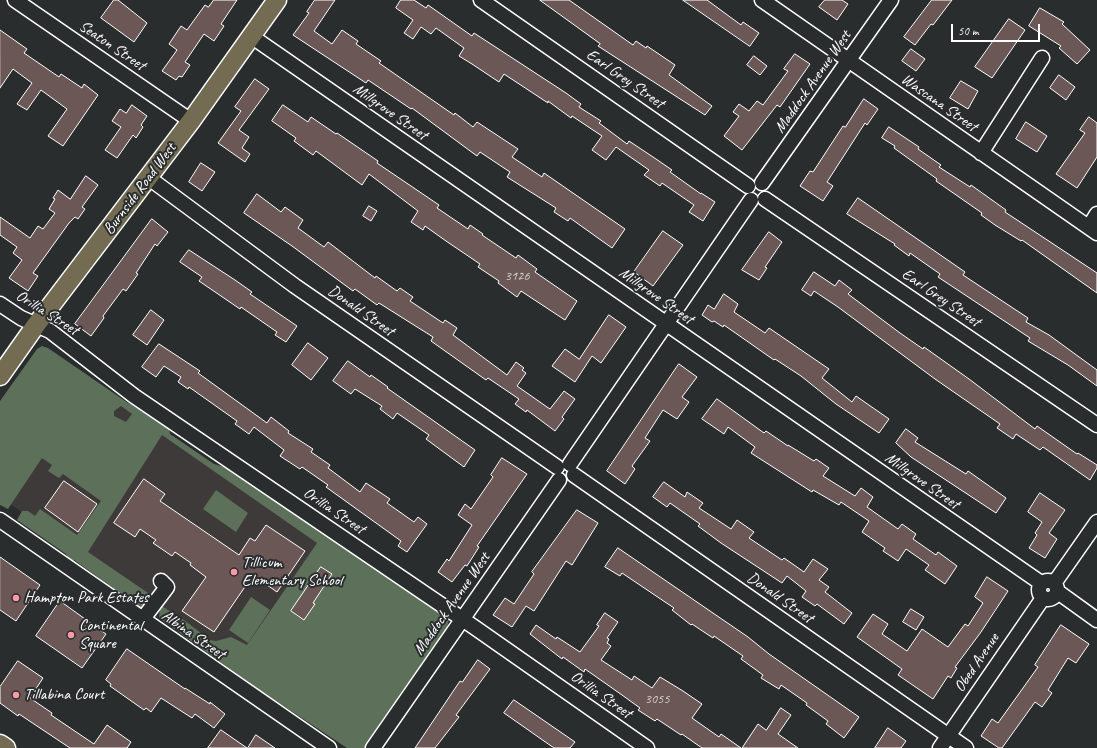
<!DOCTYPE html>
<html>
<head>
<meta charset="utf-8">
<style>
	body { margin:0 }
	#map { position:relative; width:1097px; height:748px; overflow:hidden; background:#2a2d2e; font-family:Caveat,sans-serif }
	canvas { display:block }
	.scale { position:absolute; left:951px; top:24px; width:89px; height:18px; box-sizing:border-box; border:2px solid #fff; border-top:0; padding-left:5px; font-size:12px; line-height:14px; white-space:nowrap; color:#fff; -webkit-text-stroke:3px #2a2d2e; paint-order:stroke }
</style>
</head>
<body>
<div id="map">
<canvas width="1097" height="748"></canvas>
<div class="scale">50 m</div>
</div>
<script>
const context = document.querySelector('canvas').getContext('2d');
context.lineJoin = 'round';
function fillPath(path, color) { context.fillStyle = color; context.fill(path, 'evenodd'); }
function stroke(path, color, width, dash) { context.strokeStyle = color; context.lineWidth = width; context.lineCap = dash ? 'butt' : 'round'; context.setLineDash(dash || []); context.stroke(path); }
function write(font, color, halo, rows, align = 'center') {
  context.font = font + ' Caveat,sans-serif'; context.lineWidth = 4; context.setLineDash([]); context.textBaseline = 'middle'; context.strokeStyle = halo; context.fillStyle = color; for (const [text, x, y, turn = 0] of rows) {
    context.save(); context.translate(x, y); context.rotate((+turn || 0) * Math.PI / 180); context.textAlign = isNaN(turn) ? turn : align; if (halo) context.strokeText(text, 0, 0); context.fillText(text, 0, 0); context.restore();
  }
}
fillPath(new Path2D(`
	M0,405L121,406L437,625L356,741L0,497Z`), '#3e3a3a');
fillPath(new Path2D(`
	M42,346L48,348L128,403L140,407L169,429L170,434L214,464L232,469L446,616L449,619L446,633L367,748H347L258,689L159,618L160,605L184,620L210,640L216,641L231,637L247,645L317,543L162,435L88,552L151,595L153,598L141,608L74,560L71,563L66,554L17,520L22,511H28L35,516L40,509L77,535L101,501L63,474L59,478L48,471L52,465L42,458L8,509L0,505V401L37,349ZM121,406L132,414L126,422L114,416V411Z
	M216,490L248,513L236,532L203,509Z
	M251,597L270,610L248,643L229,630Z`), '#5d7059');
const building = new Path2D(`
	M114,0H118L147,23L134,42L101,18Z
	M214,0H237L221,24L224,26L214,41L204,34L185,62L190,65L182,77L179,76L176,80L162,71L177,50L169,44L181,26L187,30L205,5L208,7Z
	M315,0H335L314,31L332,44L342,30L358,41L356,44L381,61L379,63L454,115L455,113L473,127L477,122L518,149L512,157L542,177L544,173L625,229L612,248L570,218L568,221L554,212L556,208L507,177L510,172L480,152L477,156L412,108L411,109L368,80L366,83L293,35L309,13L307,12Z
	M401,0H414L426,8L428,5L472,36L474,33L566,93L581,104L579,107L601,121L599,123L627,144L629,141L656,159L672,170L670,172L701,194V193L715,202L703,221L689,212L694,205L662,183L660,186L644,175L649,170L616,147L606,160L592,150L602,136L572,116L571,118L548,101V103L504,74L499,82L472,64L459,56L464,48L436,28L431,34L421,27L413,39L404,33L413,20L396,8Z
	M540,0H569L633,45L636,41L646,48L647,46L675,65L669,75L712,106L705,115L598,46L600,44Z
	M683,0H707L741,25L743,22L759,33L750,46Z
	M825,0H842L848,4L837,20L819,7Z
	M932,0H952L933,25L931,24L915,45L904,37Z
	M1040,8L1064,22L1062,24L1090,50L1077,64L1059,48L1061,46L1029,26Z
	M1009,19L1025,30L992,78L975,67Z
	M0,30L27,49L24,53L59,77L61,74L82,88L84,84L98,95L63,146L48,136L67,109L41,90L27,110L17,104L32,83L13,69L0,88Z
	M911,49L925,59L916,71L902,61Z
	M795,54L810,64L780,107L777,105L742,150L724,136L739,116L733,112L739,104L749,111L757,101L763,105L788,71L784,69Z
	M754,56L767,66L760,75L747,65Z
	M1059,75L1075,87L1066,100L1050,88Z
	M255,79L269,89L239,130L249,137L242,148L250,154L245,162L218,143L241,111L235,107Z
	M961,81L978,91L968,109L950,98Z
	M864,99L878,109L867,125L865,123L827,182L833,186L823,201L800,186L810,171L813,172L843,126L845,127Z
	M132,105L147,116L141,125L143,127L136,138L133,135L117,158L105,150L121,127L112,121L120,109L126,113Z
	M283,105L308,122L311,117L336,134L337,133L378,161L377,163L439,205L437,208L468,229L470,225L483,234L482,235L516,258L518,255L537,269L535,272L577,301L565,320L521,291L517,297L498,283L499,281L478,267L480,264L446,241L425,226L423,230L411,222L418,211L369,174L362,185L316,151L313,155L294,141L296,138L272,121Z
	M1089,117L1097,123V157L1077,188L1056,174L1085,133L1080,130Z
	M1026,122L1047,136L1037,152L1016,139Z
	M889,127L919,147L918,149L941,165L939,167L970,187L971,185L1006,210L1005,212L1097,273V293L1022,240L1021,241L995,225L981,215L982,213L936,181L937,179L894,148L895,146L882,138Z
	M201,163L215,172L202,191L189,182Z
	M86,176L98,185L82,207L85,209L78,219L75,217L69,223L33,273L38,276L28,291L9,278L22,260L13,253L17,247L0,235V217L30,238L38,226L43,229L55,213L49,209L55,199L53,198L58,190L70,199Z
	M257,194L281,212L285,207L303,220L298,228L324,247L328,242L375,278L376,276L397,291L400,288L413,297L410,301L443,323L445,320L457,328L453,335L507,375L516,362L524,368L522,370L526,373L517,386L547,407L550,409L564,391L575,399L562,417L564,419L555,431L527,410L526,412L515,404L519,399L488,378L486,380L431,341L433,337L379,303L377,305L355,289L353,291L292,246L244,213Z
	M858,198L965,272L963,275L1028,318L1026,322L1049,335L1097,370V386L1068,365L1028,341L1030,338L938,277L940,274L910,253L909,256L894,245L895,244L847,214Z
	M369,206L377,211L371,221L363,216Z
	M152,219L168,232L157,246L155,244L136,273L138,274L126,291L123,289L103,316L104,318L91,336L75,324Z
	M663,231L683,245L653,286L634,272Z
	M769,232L782,242L765,267L767,268L759,280L742,270Z
	M189,250L235,280L252,292L250,294L297,326L286,342L275,335L277,332L241,307L240,309L199,281L202,277L180,262Z
	M814,272L835,286L839,280L852,290L848,294L900,333L923,349L924,347L969,379L1035,429L1037,426L1077,454L1078,453L1097,465V468L1090,480L1043,447L1040,450L1016,434L1013,439L997,428L1000,424L935,379L838,307L814,291L811,296L802,290Z
	M724,294L738,304L734,312L765,333L769,328L829,369L822,378L852,402L856,396L889,419L879,433L836,404L801,376L775,359L774,360L724,325L723,327L714,321L712,322L702,315L708,305L714,309Z
	M151,310L164,320L147,345L133,335Z
	M609,315L626,327L601,363L592,356L575,382L552,366L565,349L579,359Z
	M308,343L328,358L311,380L292,365Z
	M159,344L200,371L198,373L267,423L271,417L289,431L288,433L313,449L311,452L330,465L328,468L360,492L366,483L390,499L387,503L414,522L418,517L427,524L407,552L398,546L401,541L326,487L328,485L302,467L300,469L280,456L284,450L254,427L249,434L235,424L237,421L189,387L188,389L178,382L181,377L164,366L156,377L142,367Z
	M348,361L370,377L371,375L388,387L387,388L475,450L464,467L426,439L429,435L397,413L393,419L380,409L382,406L355,389L351,394L333,381Z
	M679,364L697,377L682,397L689,402L677,419L663,410L645,438L650,441L632,466L635,469L625,484L607,471Z
	M717,399L764,433L766,431L788,446V445L814,461L816,459L829,468L823,476L855,496L861,488L873,497L867,507L898,529L902,524L916,534L913,539L936,555L938,552L957,566L945,584L925,570L929,565L906,549L898,561L883,551L885,548L862,532L869,521L841,502L839,505L813,490L812,492L751,453L755,447L728,427L724,434L702,419Z
	M906,429L918,438L915,442L966,474L968,471L1006,498L996,513L911,457L896,443Z
	M502,458L527,474L477,546L479,547L467,566L465,565L452,582L438,572L447,559L449,561L472,525L458,515L465,504L471,509L493,477L491,475Z
	M144,479L165,494L160,501L239,555L250,538L255,541L266,525L305,551L277,592L253,575L214,632L182,611L206,577L190,565L191,563L175,552L172,556L153,543L156,540L140,529L135,537L114,523Z
	M64,481L97,504L78,532L45,508Z
	M664,482L685,497L687,492L703,503L699,508L731,529L737,520L754,532L749,538L782,560L784,558L804,572L813,559L828,569L819,580L829,587L825,592L852,613L844,624L817,604L815,606L802,597L806,591L787,576L782,583L721,543L698,526L700,524L670,503L667,507L653,497Z
	M1040,493L1065,510L1049,533L1057,539L1045,558L1029,548L1037,535L1035,533L1042,522L1028,512Z
	M577,510L598,523L572,565L566,561L534,611L526,606L512,627L493,615L505,598L514,604L534,574L532,572Z
	M618,548L748,637L769,654L859,717L844,738L826,724L828,721L806,705L807,703L781,685L779,689L761,678L763,675L741,659L743,656L714,636L713,638L692,624L691,625L672,610L674,608L622,573L620,576L605,567Z
	M0,557L40,585L16,621L0,610Z
	M321,567L332,574L313,603L315,604L304,620L291,611Z
	M987,577L1008,591L981,632L955,667L957,668L951,678L948,676L933,699L898,675L902,669L857,637L873,614L888,624L882,634L907,651L922,629L948,647L965,624L968,626L983,603L975,597Z
	M60,601L106,634L82,668L36,636Z
	M911,609L924,617L916,630L903,622Z
	M605,613L618,622L607,638L609,639L607,643L611,646L601,660L632,680L634,676L652,688L660,677L683,691L702,704L692,718L719,737L721,734L741,748H702L682,734L681,735L657,719L655,721L638,710L640,708L622,695L585,669L584,672L563,657L562,659L530,634L536,625L556,639L557,637L580,652L599,626L597,625Z
	M1061,625L1089,644L1076,663L1068,658L1048,690L1052,693L1042,707L1035,702L1002,748H999L981,736L992,719L998,723L1038,667L1035,665Z
	M127,649L185,689V688L210,704V702L225,714L214,728L195,714L192,718L161,698L151,712L146,708L144,710L110,686L111,684L106,680Z
	M478,660L490,669L456,715L459,717L435,748H415L460,681L462,682Z
	M18,661L43,678L30,698L52,713L51,715L94,744L107,725L131,742L127,748H70L19,714L18,716L0,703V687Z
	M514,700L575,742L570,748H554L504,713Z
	M781,708L791,715L778,734L798,748H742L758,724L766,730Z
	M888,728L906,741L901,748H875Z
	M221,730L247,748H208Z
	M256,735L275,748H248Z`);
fillPath(building, '#6b5856');
stroke(building, '#fff', 1);
const minor = new Path2D(`
	M15,0L191,121
	M481,0L748,186
	M762,0L1097,233
	M251,36L1041,583
	M981,153L1042,58
	M149,178L295,286L557,467
	M762,183L891,0
	M765,199L1097,425
	M1089,227L1097,214
	M0,304L21,318L50,331L134,396L474,627L647,748
	M570,464L751,200
	M574,475L966,748
	M0,520L329,748
	M1039 590a9 9 0 1 1 18 0a9 9 0 1 1-18 0Z
	M1055,582L1097,522
	M1058,592L1097,620
	M142,620L167,587L161,581
	M373,748L559,480
	M940,748L1043,598`);
const major = new Path2D(`
	M0,376L36,325L191,121L277,0
	M0,744L6,748`);
stroke(minor, '#fff', 17);
stroke(major, '#fff', 21);
stroke(minor, '#2a2d2e', 14);
stroke(major, '#736b52', 18);
for (const [x, y, r, color] of [
	[234,572,4,"#ff9aa2"],
	[16,598,4,"#ff9aa2"],
	[71,635,4,"#ff9aa2"],
	[16,695,4,"#ff9aa2"]
]) { const dot = new Path2D(); dot.arc(x, y, r, 0, 2 * Math.PI); context.fillStyle = color; context.fill(dot); stroke(dot, '#2a2d2e', 1.5); }
write('14px', '#dad5d5', null, [
	["3126",517,276],
	["3055",657,699]
]);
write('16px', '#fff', '#2a2d2e', [
	["Seaton Street",112,46,34],
	["Earl Grey Street",625,79,35],
	["Maddock Avenue West",813,82,-55],
	["Wascana Street",939,103,35],
	["Millgrove Street",390,112,35],
	["Burnside Road West",140,189,-53],
	["Millgrove Street",656,296,35],
	["Earl Grey Street",941,298,34],
	["Donald Street",361,311,35],
	["Orillia Street",47,313,32],
	["Millgrove Street",922,481,35],
	["Orillia Street",334,511,34],
	["Donald Street",780,598,35],
	["Maddock Avenue West",452,604,-55],
	["Albina Street",193,635,35],
	["Obed Avenue",977,663,-56],
	["Orillia Street",601,695,35]
]);
write('16px', '#fff', '#2a2d2e', [
	["Tillicum",242,563],
	["Elementary School",242,581],
	["Hampton Park Estates",24,598],
	["Continental",79,626],
	["Square",79,644],
	["Tillabina Court",24,695]
], 'left');
</script>
</body>
</html>
